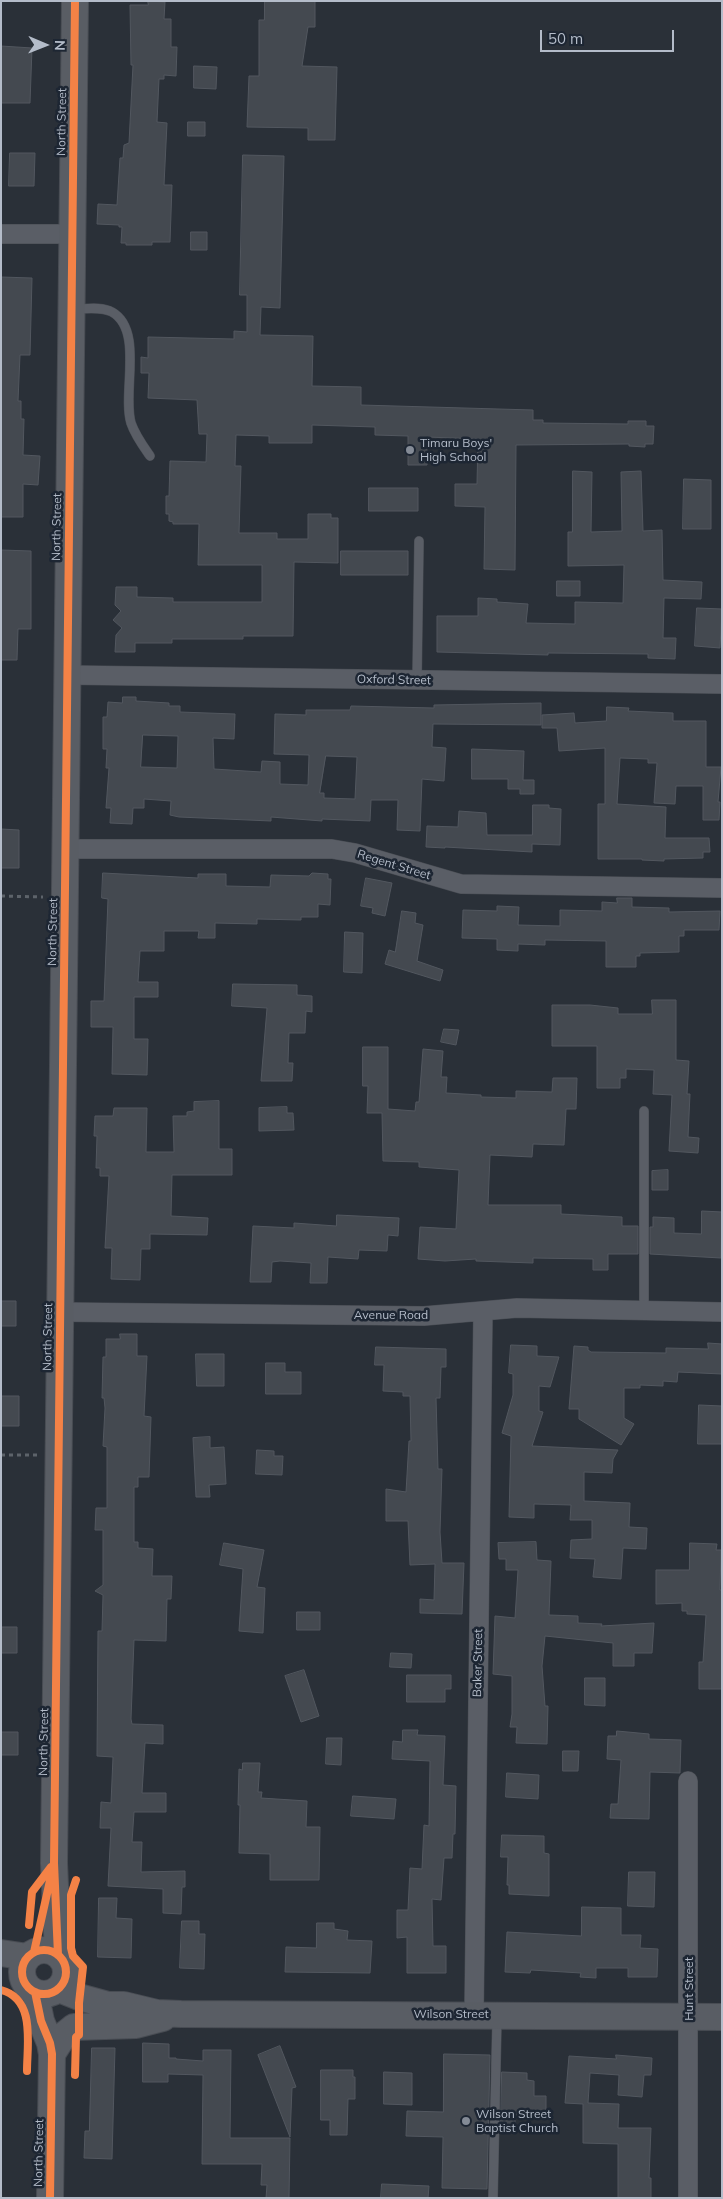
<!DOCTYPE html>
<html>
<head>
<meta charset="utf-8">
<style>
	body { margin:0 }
	#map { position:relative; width:723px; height:2199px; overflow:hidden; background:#2a3038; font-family:Mulish,sans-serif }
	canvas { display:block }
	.frame { position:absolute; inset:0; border:2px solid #b4bcc9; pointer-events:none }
	.north { position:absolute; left:20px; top:20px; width:50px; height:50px; -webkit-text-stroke:4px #1d2633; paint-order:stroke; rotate:91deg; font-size:14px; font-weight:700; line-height:20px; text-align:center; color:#b4bcc9 }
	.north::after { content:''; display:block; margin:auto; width:18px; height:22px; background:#b4bcc9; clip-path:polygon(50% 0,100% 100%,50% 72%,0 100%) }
	.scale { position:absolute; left:540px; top:30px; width:134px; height:22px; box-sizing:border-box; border:2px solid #b4bcc9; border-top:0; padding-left:6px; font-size:15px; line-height:18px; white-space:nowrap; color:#b4bcc9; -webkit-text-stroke:4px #1d2633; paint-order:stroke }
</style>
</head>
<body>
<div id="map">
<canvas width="723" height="2199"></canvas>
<div class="frame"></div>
<div class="north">N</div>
<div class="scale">50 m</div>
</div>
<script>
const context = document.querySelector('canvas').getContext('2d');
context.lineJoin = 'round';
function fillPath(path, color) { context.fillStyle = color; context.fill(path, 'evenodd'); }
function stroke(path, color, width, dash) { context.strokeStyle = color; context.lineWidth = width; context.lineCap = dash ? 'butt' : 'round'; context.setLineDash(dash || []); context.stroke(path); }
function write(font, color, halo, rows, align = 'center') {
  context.font = font + ' Mulish,sans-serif'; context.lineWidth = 5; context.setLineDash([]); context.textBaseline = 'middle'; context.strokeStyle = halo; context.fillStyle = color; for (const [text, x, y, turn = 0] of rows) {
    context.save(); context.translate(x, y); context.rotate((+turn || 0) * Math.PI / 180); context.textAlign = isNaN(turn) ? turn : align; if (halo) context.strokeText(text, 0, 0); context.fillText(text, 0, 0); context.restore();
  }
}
const building = new Path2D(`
	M148,1L165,2L164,19H171V47H177L176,76L164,75V79H159L157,122L167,123L164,185H172L170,242H152V245H126V243H121L122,227H119V225L97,224L98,204L117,205L120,158H123L124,145L129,143L133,65H131L130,5H148Z
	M265,1H315V27H308L302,66L337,67L335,140H308V128L247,127L249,76H259V20H264Z
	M1,46L32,48L30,103H1Z
	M194,66L217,67L216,89L194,88Z
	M188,122H205V136H188Z
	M10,153H35L34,186H9Z
	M243,155L284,156L280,308L261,307L260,335L313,336L312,386L361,387V405L533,410V420H543V423L628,424V421H646V426H654L653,444H645V447L629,446V444L516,445L515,570L484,569L485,507L455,506V484H477L478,439L427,437V465H408V436L375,435V427L312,425V443H269V436L236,435L235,466H241L239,533H277V539H308V514H331V518H338V563L294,562L293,636H243V639H172V643H135V652H115L116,635L122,628L113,620L121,611L115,605L116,587H137V597L173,598V602H262V565H198L199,524H173V522L169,521V514H166V496H169L170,461L206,462L207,434H199L197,400L148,398L149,373H141V357L148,358V337L234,339V331L247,332V295H240Z
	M191,232H207V250H191Z
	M1,277L32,278L30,355H20L18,401H21V419H24L23,455L40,456L38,485L23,484V517H1Z
	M573,471L592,472L591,532L622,531L621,472L641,471L643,531L662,530L663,580L702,582L701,599L664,598L663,638H676L675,659L648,658V654L548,653V655L437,652V616H478V598L497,599V602L528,604L526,623L575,624V602L623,603L624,565L568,566V532H572Z
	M684,479L711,480V529H683Z
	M369,488H418V511H369Z
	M1,550L31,551V629H18L17,660H1Z
	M341,551H408V575H341Z
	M557,581H580V596H557Z
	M697,608L722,609L720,648L695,646Z
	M123,697H136V701L169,703V706H180V712L235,714L234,739L213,738L214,769L261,772L262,761L280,762V784L308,785L309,755L274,754L275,714L306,715V710H350L351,706L434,708V705L541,703V725L433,724L432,747L446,748L444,781L422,779L420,831L397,830L398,800H371L370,821L322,819V821L271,817V821L179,817L170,815L171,801L144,799V808H133L132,824L110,823L111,808H106L109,768H106L107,749H103V717H107L108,702L122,703ZM143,735L178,736L177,768L141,767ZM326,756L357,757L355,799L324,798V793H320Z
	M607,707L629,708L628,711L673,713V721H706V767H721L718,802H720L719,820H703V786H676L675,804L654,803L657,763H648V759L620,758L617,804L666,807L665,838H709L710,852H703V858L664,859V861L642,860V859H598V804H605V748L559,751L557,728H542V715L574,713L575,723L606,721Z
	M472,749L524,751L523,780H534V794H520V789H508V779H472Z
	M533,805H549V808L561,809L560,845L532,844V852L445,847V848L426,847L427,826L458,827L459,811L486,813L487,835H532Z
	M1,829L19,830V868H1Z
	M103,873L198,878V874H226V886L270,887L271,875L309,876L312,873L328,874V879H331L330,905L318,904V917H301V920L257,919V924L215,923V938H198L199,931H164V951H140L138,982H158V997H134V1039H148L147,1075L112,1074L113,1027H91V1001H104L108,899L102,898Z
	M366,878L392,883L385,916L372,913L373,908L361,906Z
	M617,898H632V907L669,908V912L720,911L719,930H684V936H679V952L640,953V956H636V967H606V941L545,940V945L518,944V951L497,950V939L462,938L463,910L497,911V906L519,907L518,925L560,926V910L602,911V902L617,903Z
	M402,911L416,913L415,923L423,925L417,961L443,970L440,981L385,964L389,950L395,952Z
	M345,932L363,933L362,973L344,972Z
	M233,984L297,985V995L312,996V1012L306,1011L305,1033H289L288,1063H293L292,1081H261L267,1008L232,1006Z
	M652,1000H676V1060L689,1061L687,1094H690L688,1137L699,1138L698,1153L669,1151L672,1095L653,1094L654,1070L626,1069V1078H620V1088H597V1046H552V1005H590L618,1008V1014H652Z
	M444,1029L459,1030L456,1045L441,1042Z
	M363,1047H388V1109L415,1111L416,1102H419L423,1049L443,1051L441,1077H447L446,1093L481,1095V1097L516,1098V1091L552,1092L553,1078H577L576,1109H566L564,1145L533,1144L532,1157L490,1155L488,1205H561V1214L622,1217V1226H638V1254H608V1270H593V1259L533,1258V1263L476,1261V1259L445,1261L418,1259L420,1227L456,1229L459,1170L419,1167V1162L383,1161L382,1113H367L368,1086H363Z
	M219,1101V1149H232V1175H172L171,1216L208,1218L207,1235L150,1234V1249H141L140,1280L111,1279L112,1248H105L109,1176H100V1168H96L97,1136H94L95,1116H113L114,1108H147L146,1152H174L173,1116H187V1112L194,1111V1102Z
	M287,1107V1113H293L294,1130L259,1131V1108Z
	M668,1170V1190H652V1171Z
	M702,1211L722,1212L721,1258L650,1254V1227H653V1217L674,1218V1233L701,1234Z
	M337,1215L399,1218L398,1236L388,1235L387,1251L359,1250L358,1259L328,1257L327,1283H310L311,1263L280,1261L272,1262L271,1282H250L253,1226L294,1228V1223L336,1226Z
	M1,1301H16V1326H1Z
	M120,1334H137V1356H147L144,1416L151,1417L149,1477H138V1487H134V1542H138V1548L153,1549L152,1576H172L171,1599H167L166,1641L134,1640L131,1719L132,1724L163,1725V1744L145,1743L142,1793H166V1812H134L132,1842H142L141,1872L185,1871V1887H182L181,1914L163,1913V1889L108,1886L111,1828H100L101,1802L111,1803L113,1757L97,1756L98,1631H102L103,1595L95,1591L103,1585V1530H95L96,1508H107V1447L103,1446L105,1408L104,1398H102L103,1357H106V1339H120Z
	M708,1343L722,1344V1374L678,1372L677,1382L663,1381V1386L640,1385V1388H624V1418L634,1424L621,1445L579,1419V1409H569L574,1346L588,1347V1350L591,1352L666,1353V1348L708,1349Z
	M511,1345L537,1346V1356L559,1357L550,1387L539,1386V1411L543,1412L532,1446L618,1450L613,1459L612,1473L584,1472V1501L630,1503L629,1527L647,1528L646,1549L623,1548L621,1579L593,1577L595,1559L570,1558L571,1540L592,1539V1520H570L571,1505L534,1504V1518L509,1517L511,1436L502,1433L513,1395V1374L509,1373Z
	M376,1347L446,1349V1367H441L440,1398H436L438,1469H442L440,1532L442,1563H464L462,1614L420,1613V1599L434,1600L435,1564L410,1565L408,1521H386V1489L406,1492L409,1441H411L410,1396H403V1392L383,1391L384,1365H375Z
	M196,1354H224V1386H197Z
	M266,1363H285V1372H301V1394H266Z
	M1,1396H19V1426H1Z
	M699,1405L722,1406V1444H698Z
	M210,1437V1448L224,1447L226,1484L209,1485L210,1497H196L193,1438Z
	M257,1450L274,1451V1456H283L282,1475L256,1474Z
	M536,1542L537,1560L551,1561L549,1615L578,1616V1623L602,1624L601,1626L654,1623L652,1653H634V1666H613V1643L545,1636L542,1666L545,1706H548L547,1744L516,1743L517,1727H510L512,1714V1676L493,1674L495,1616L515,1618L518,1570H506V1559H499L498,1543Z
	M224,1543L264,1550L257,1587L265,1588L263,1633L239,1631L243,1569L220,1565Z
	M690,1543L717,1544L716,1550H721L720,1590H722V1689H699V1662H703L706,1615L687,1614V1611H682V1603L656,1604V1570H689Z
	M297,1612H320V1630H297Z
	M1,1627H17V1653H1Z
	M391,1653L412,1654L411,1668L390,1667Z
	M304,1670L319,1716L301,1722L285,1676Z
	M407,1675H451V1689H445V1702H407Z
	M585,1678H605V1706L585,1705Z
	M403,1730H418L417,1735L445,1736L443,1785L456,1786L455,1834H453L452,1858H444L441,1900L432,1899L433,1946H446V1973H407V1937L397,1938V1910H408L410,1868L422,1869L424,1825L429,1826L430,1761L392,1759L393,1741L402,1742Z
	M617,1731L649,1734V1739L681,1740L680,1773L650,1772L649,1819L610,1818L611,1804H618L621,1760L607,1759L608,1736H616Z
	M1,1732H18V1755H1Z
	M327,1738H342L341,1765L326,1764Z
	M563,1751H579L578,1771H563Z
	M243,1763H260L258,1792H262L261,1798L307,1801L306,1827H320L319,1880H270V1854L239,1853L240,1805H238L239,1769L242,1770Z
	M507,1773L539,1775L538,1799L506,1797Z
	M353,1796L396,1799L394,1819L351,1816Z
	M502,1835L544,1836V1853L549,1854V1896L509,1894V1885H507L508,1857H501Z
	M629,1872H655L654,1907L628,1906Z
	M99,1898H117L116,1918L132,1919L131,1958L98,1957Z
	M582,1907L621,1908V1935H641L640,1948L658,1949L657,1977H628V1968H596V1978L580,1977L581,1973L531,1970L530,1973L505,1972L507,1932L581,1936Z
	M182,1921H199V1934H205L204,1969L180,1968Z
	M317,1923H334V1929L348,1931L347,1940L372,1941L370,1973L285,1972L286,1947L316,1948Z
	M143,2043L169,2044V2058H176V2059L203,2061V2050H231L230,2138H290L289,2198H266L267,2185H261L262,2164H202L203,2075L168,2074V2082H143Z
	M280,2046L296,2087L292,2088L290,2137L258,2055Z
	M92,2048H115L112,2159L84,2158L85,2131H89Z
	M444,2054L490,2055L487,2189L442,2188L443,2137L406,2136L407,2111L443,2112Z
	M616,2055L652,2058L651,2075H644L642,2097L618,2095L619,2075L590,2073L588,2103L619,2104L618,2128H651L649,2178H651V2198H618V2144L583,2143V2104L565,2103L569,2056L616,2059Z
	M321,2070H353V2077H355V2099H348L347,2135H330V2120H321Z
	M384,2072L412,2073V2105L384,2104Z
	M502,2072L527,2073V2080L534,2081V2096H546V2116L515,2115V2128H501Z
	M382,2184L429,2186L428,2198H381Z`);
fillPath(building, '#444950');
stroke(building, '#52575f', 1);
const lane = new Path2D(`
	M74,309C85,309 102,306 112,312C144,330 122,393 131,423C135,435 143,446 150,456
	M417,680L419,541
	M644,1310V1111
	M493,2198L497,2018`);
const street = new Path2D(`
	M1,234H72
	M67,675L722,684
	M65,849H332L355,853L461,884L722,888
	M60,1312L424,1316L517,1308L722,1312
	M474,2014L483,1311
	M688,2198V1781`);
const secondary = new Path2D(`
	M22 1972a22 22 0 1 1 44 0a22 22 0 1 1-44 0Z
	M1,1953L28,1957
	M58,1955L54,1863L75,1
	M59,1989L79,1997L108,2005H124L157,2013L181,2014L722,2017
	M35,1992L41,2021L50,2043L52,2054L50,2198
	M52,2054L64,2035L74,2027L136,2025L163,2018`);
stroke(lane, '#484c53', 10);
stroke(street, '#484c53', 20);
stroke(secondary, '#484c53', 28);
stroke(new Path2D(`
	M1,896L43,897
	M1,1455H38`), '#5d636a', 3, [4, 4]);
stroke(lane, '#5a5e66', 9);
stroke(street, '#5a5e66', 19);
stroke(secondary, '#595d64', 26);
stroke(new Path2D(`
	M29,1925L32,1892L51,1867
	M22 1972a22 22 0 1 1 44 0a22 22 0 1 1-44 0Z
	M34,1952L51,1876
	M58,1955L54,1863L75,1
	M1,1990C36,1999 27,2044 27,2071
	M35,1992L41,2021L50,2043L52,2054L50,2198
	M75,2075L76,2037L79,2035V2003L83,1967L73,1956L71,1948V1895L76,1880`), '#f48246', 8);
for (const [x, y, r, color] of [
	[410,450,5,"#848b96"],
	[466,2121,5,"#848b96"]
]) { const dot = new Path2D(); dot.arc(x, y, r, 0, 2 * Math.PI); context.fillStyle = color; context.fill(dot); stroke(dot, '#1d2633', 2); }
write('12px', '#b4bcc9', '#1d2633', [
	["North Street",62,122,-89],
	["North Street",57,527,-89],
	["Oxford Street",394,680,1],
	["Regent Street",394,865,17],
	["North Street",53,932,-89],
	["Avenue Road",391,1315],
	["North Street",48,1337,-89],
	["Baker Street",478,1663,-89],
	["North Street",44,1742,-89],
	["Hunt Street",689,1989,-90],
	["Wilson Street",451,2014],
	["North Street",39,2153,-89]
]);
write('12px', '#b4bcc9', '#1d2633', [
	["Timaru Boys'",420,443],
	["High School",420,457],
	["Wilson Street",476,2114],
	["Baptist Church",476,2128]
], 'left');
</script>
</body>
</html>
